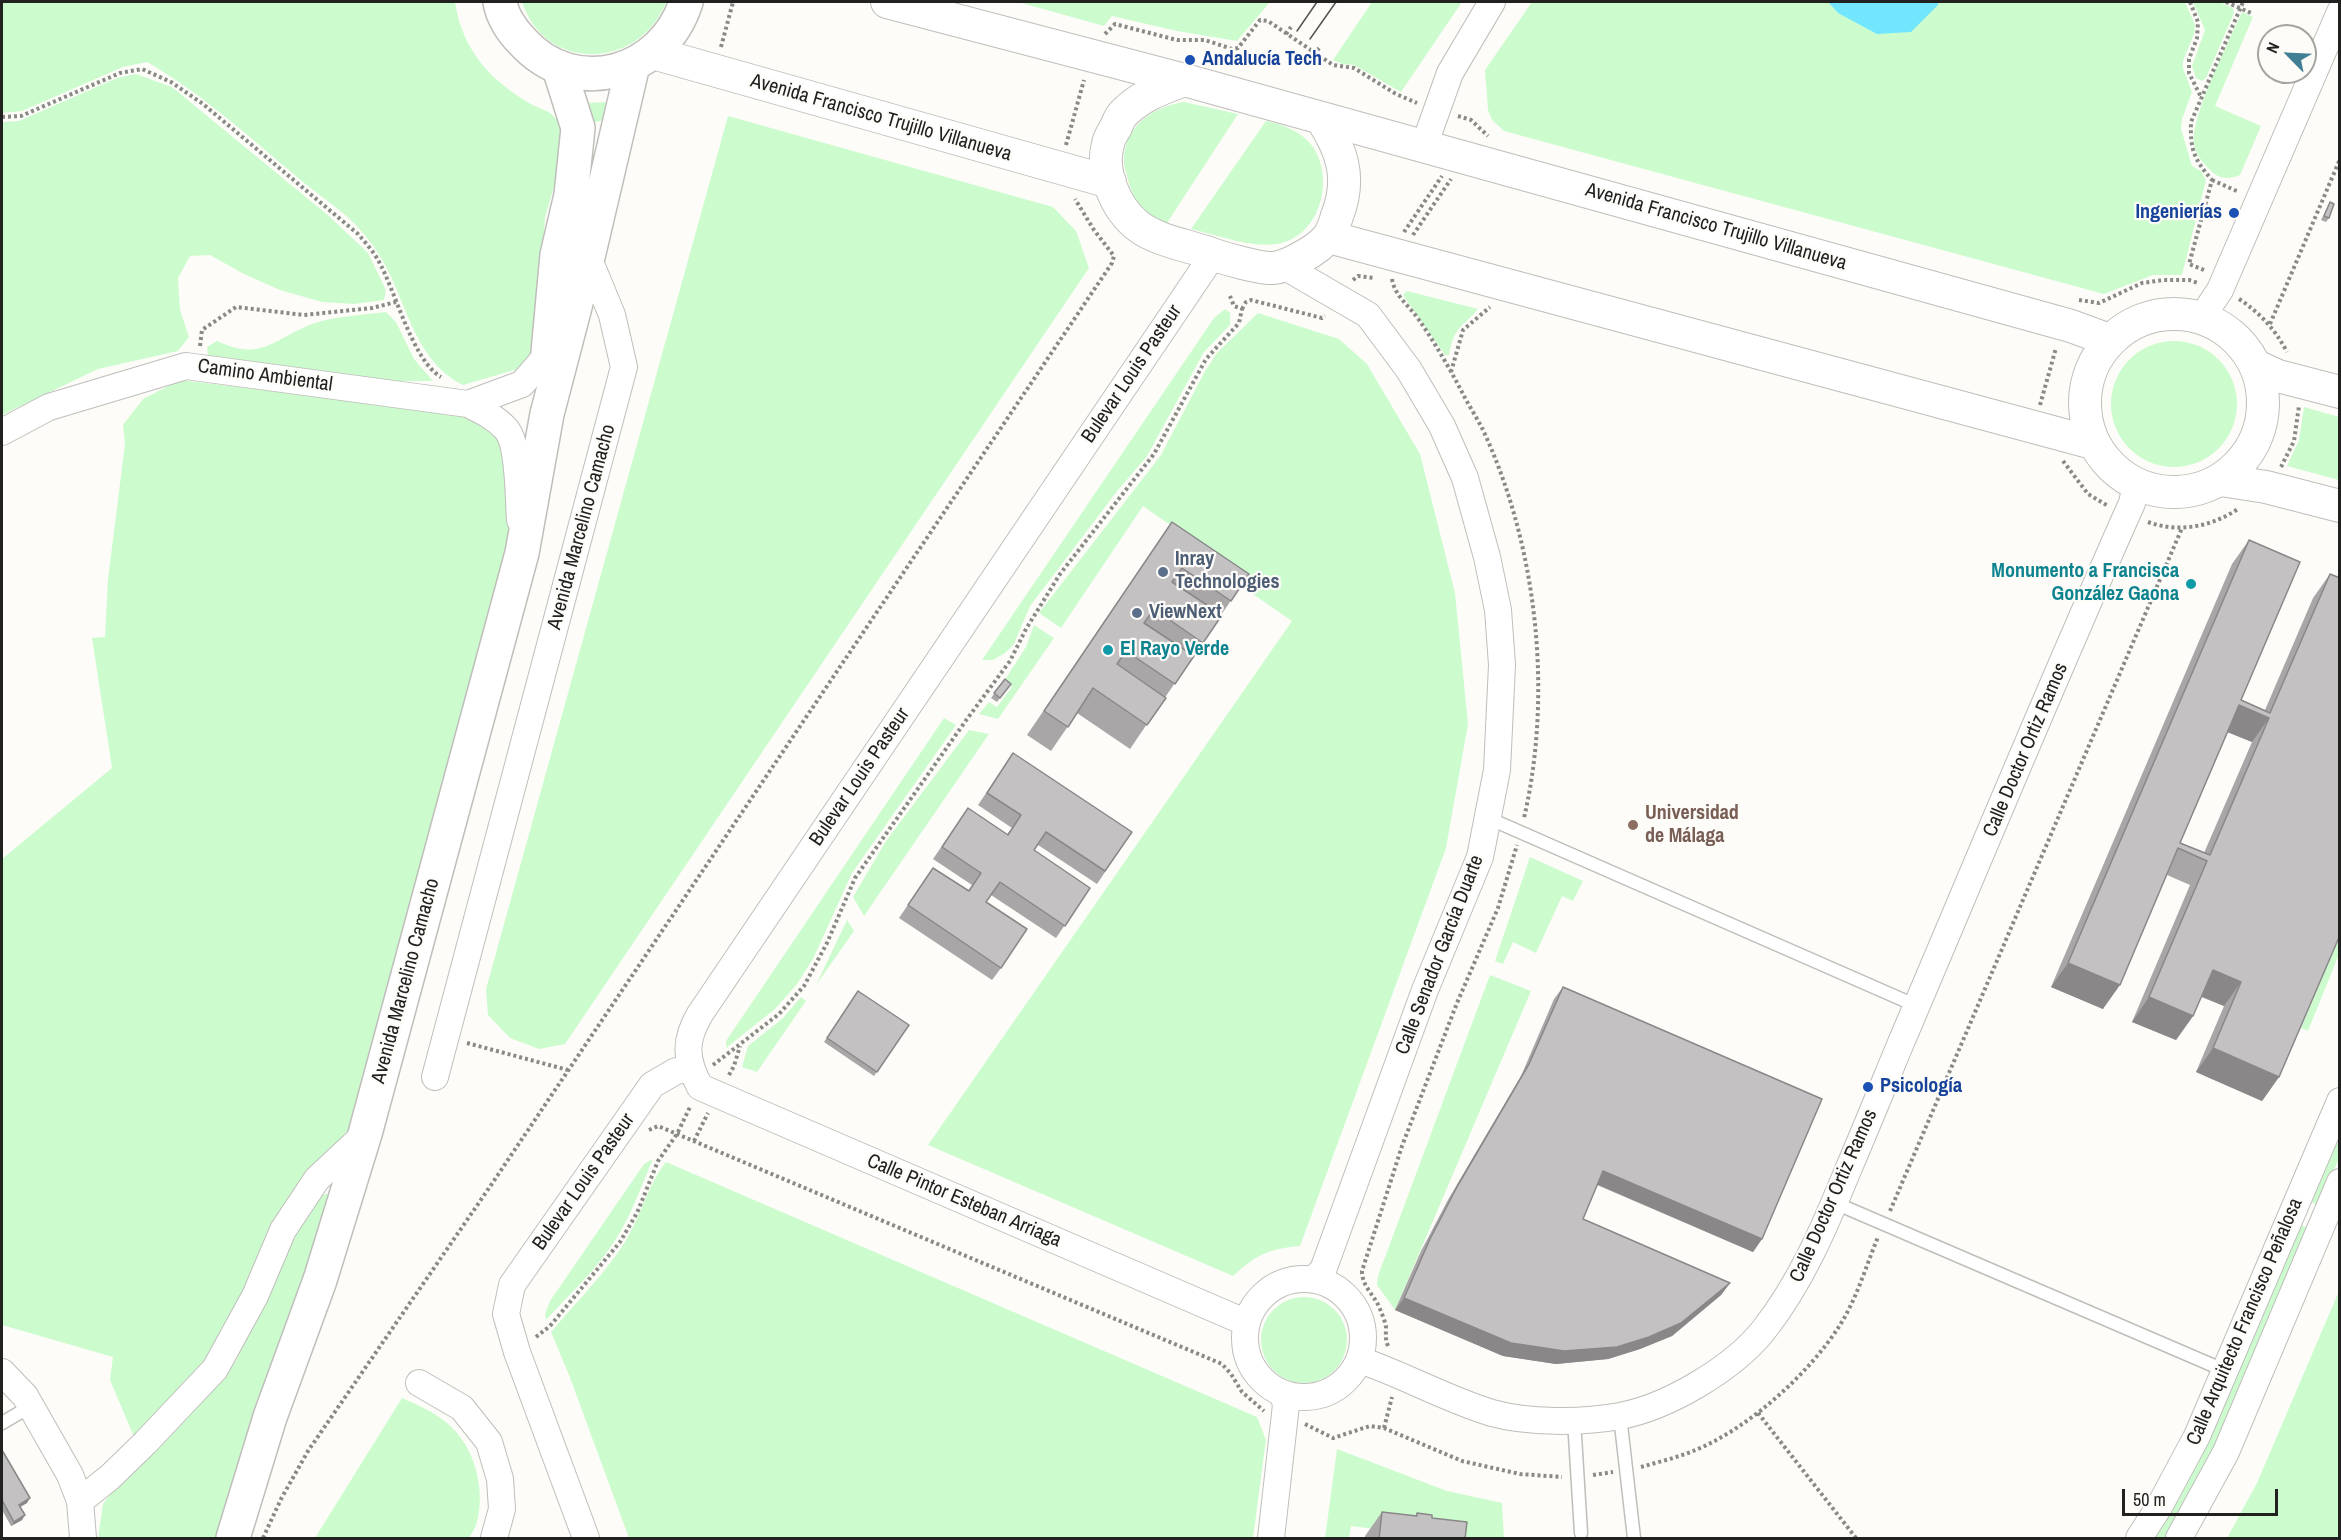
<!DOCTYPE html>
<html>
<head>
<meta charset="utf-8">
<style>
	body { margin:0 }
	#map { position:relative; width:2341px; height:1540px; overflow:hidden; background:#fdfcf8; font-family:"Archivo Narrow",sans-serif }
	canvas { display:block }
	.frame { position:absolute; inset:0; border:3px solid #21211f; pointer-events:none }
	.north { position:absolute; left:2257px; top:24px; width:60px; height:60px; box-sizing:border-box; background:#fdfcf8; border:2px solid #a5a4a1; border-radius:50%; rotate:294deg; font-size:16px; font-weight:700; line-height:24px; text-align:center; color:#21211f }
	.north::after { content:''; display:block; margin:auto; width:21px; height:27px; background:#417f94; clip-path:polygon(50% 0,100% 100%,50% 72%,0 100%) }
	.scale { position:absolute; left:2122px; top:1489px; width:156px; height:27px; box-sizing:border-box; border:3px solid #21211f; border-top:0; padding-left:8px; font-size:18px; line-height:21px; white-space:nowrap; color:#21211f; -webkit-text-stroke:4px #fdfcf8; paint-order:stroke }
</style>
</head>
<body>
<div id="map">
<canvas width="2341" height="1540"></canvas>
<div class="frame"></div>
<div class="north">N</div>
<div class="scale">50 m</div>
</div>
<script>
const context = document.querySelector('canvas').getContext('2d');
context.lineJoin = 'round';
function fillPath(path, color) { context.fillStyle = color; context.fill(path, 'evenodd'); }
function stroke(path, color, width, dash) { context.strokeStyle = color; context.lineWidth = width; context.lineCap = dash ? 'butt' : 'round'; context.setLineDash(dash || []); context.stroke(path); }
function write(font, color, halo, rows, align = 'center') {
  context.font = font + ' "Archivo Narrow",sans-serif'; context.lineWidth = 4.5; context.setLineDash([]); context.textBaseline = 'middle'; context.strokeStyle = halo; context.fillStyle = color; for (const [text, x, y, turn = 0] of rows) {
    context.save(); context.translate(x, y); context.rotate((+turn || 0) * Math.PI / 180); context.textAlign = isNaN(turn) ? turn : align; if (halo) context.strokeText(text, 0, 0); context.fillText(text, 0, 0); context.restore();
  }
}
fillPath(new Path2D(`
	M2,2H455C462,49 489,79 529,103C535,107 544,109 550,113C555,117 559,122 564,126L565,150L545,217L537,351L528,366L463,385C414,361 407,301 381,258C376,249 369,240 362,232C348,214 321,197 303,182C253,140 204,95 147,62L123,67L22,111L2,113Z
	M522,2H666C640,70 545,73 522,2Z
	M1018,2H1270L1237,41L1177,31L1112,16L1104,26Z
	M1372,2H1462L1401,92L1354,65L1342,64L1333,60Z
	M1532,2H1828L1838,13L1937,5L1938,2H2185L2195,25L2194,34L2183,61V68L2192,92L2182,119L2181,129L2192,166L2201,171L2206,180L2182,275H2153L2104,294L1504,131L1492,120L1488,110L1485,70Z
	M2193,2H2219L2233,8L2234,13L2206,78L2202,81L2196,78L2192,66L2205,30Z
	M2242,12L2253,17L2215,106L2261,126L2240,175C2226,181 2217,178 2207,167C2201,161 2195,152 2194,143C2190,118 2230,39 2242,12Z
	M136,74L172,87L330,217L368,253L386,290L384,300L354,304L322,302L280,290L244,274L210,255L190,256L178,278L180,310L189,337L178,351L98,369L2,415V122L19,121L117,78Z
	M610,102L607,120L589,123L584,103Z
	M1184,102L1238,114L1167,223C1159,219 1149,215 1142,209C1136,203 1130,188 1128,180C1127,174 1124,167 1124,162C1123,126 1153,107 1184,102Z
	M728,116L1053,207L1076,231L1089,268L565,1044L539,1049L510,1038L488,1015L486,989Z
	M1266,121C1284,125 1301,131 1313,147C1335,180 1320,237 1277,244C1249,248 1218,235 1191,229Z
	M1407,291L1478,309C1462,328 1454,326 1449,355H1445L1403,295Z
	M1225,309L1230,313V325L1204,352L1147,456L1118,490L1030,606L1014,644L1005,653L993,660H982L1214,318Z
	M386,312L396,322L414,359L433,381H397L208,357L207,347L217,341C262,362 273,339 312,324C333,316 364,315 386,312Z
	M1258,313L1339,339L1367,364L1420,454L1455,593L1468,724L1446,848L1300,1246C1268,1249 1256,1255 1233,1276L928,1145L1292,621L1247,590L1241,584L1236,571L1143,506L1061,628L1039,613L1161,455L1205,371L1217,353Z
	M2111 404a63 63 0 1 1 126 0a63 63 0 1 1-126 0Z
	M180,380L462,414L494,425L501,440L513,554L362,1113L328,1153L241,1297L208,1359L134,1437L110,1380L113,1357L2,1325V859L112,768L92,638L105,637L108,579L125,444L123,425L143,399Z
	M2304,407L2339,417V480L2287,466L2299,440Z
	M1034,625L1054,638L998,719L979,714L989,702L997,707L1012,687L1004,681L1026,647Z
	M944,718L956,725L852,873L814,957L797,984L775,1009L726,1048V1041Z
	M969,730L989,734L864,916L853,897L886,841Z
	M1530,857L1583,881L1573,901L1562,896L1536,953L1513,942L1503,964L1495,961Z
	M847,920L854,931L816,985Z
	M2339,937V954L2308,1031L2301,1028Z
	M1490,975L1531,991L1395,1310L1377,1285L1378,1276Z
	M801,997L806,1001L757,1072L742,1067L748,1046L782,1019Z
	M2339,1129V1158L2319,1206L2309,1201Z
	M653,1159C641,1186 632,1214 616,1239C597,1269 570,1294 546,1320L545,1314L550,1301L644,1164Z
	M666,1162L1257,1417L1266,1440L1253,1538H629L569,1375L551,1332C575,1303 603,1276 623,1245C640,1219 647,1186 666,1162Z
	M332,1193L222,1538H98L103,1504L115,1488L236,1361L295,1234L321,1195Z
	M2298,1224L2309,1228L2215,1448L2177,1521L2165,1538H2154Z
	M2339,1291V1538H2227L2257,1483Z
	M1261 1340a43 43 0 1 1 86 0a43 43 0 1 1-86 0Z
	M402,1398C418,1405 434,1412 447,1423C474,1445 486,1488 477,1522C476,1527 472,1533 469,1538H315Z
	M1337,1449L1447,1491L1502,1503L1504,1538H1448L1351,1526L1349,1538H1325Z`), '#ccfcce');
fillPath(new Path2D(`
	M1828,2H1938V5L1911,32L1877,34L1838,13Z`), '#72e6fe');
const service = new Path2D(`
	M1488,818L1917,1006
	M1835,1203L2226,1371
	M1620,1416L1634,1538
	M1574,1420L1581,1533
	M2,1423L31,1406`);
const minor = new Path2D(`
	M1424,146L1450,73L1492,2
	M1213,255L700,1014C684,1041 685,1059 700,1087L1247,1323
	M1282,265L1368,315L1409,370L1442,426L1465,478L1487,557L1498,610L1502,665L1497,770L1480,857L1425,990L1323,1270L1314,1279
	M2202,317L2220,290L2340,12
	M468,404L522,384L548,354
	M2,432L49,407L186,366L468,404C482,411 495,417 506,429C520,445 518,498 520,520
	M435,1077L624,367L612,315L588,257
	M1245 1338a59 59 0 1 1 118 0a59 59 0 1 1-118 0Z
	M1360,1360C1404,1375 1446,1399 1492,1413C1528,1423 1582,1423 1620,1416C1668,1407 1732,1369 1763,1331C1801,1283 1825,1226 1848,1170C1866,1128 1883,1086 1900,1045C1977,864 2052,682 2132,503L2136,485
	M2,1372L25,1396L70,1475L80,1501L83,1538
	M419,1383L462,1408L489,1442L500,1479L502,1509L494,1538
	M80,1501L110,1477L145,1443L215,1369L255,1296L283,1230L317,1179L365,1134
	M586,1538L517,1352L506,1314L512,1285L652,1085L676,1071L690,1069
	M1271,1538L1286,1405L1283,1394
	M2139,1538L2159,1507L2197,1436L2340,1101
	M2179,1538L2226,1452L2340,1182`);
const tertiary = new Path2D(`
	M887,2L1192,82L2071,326L2109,340
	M653,53L1110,182
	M1184,80C1163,88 1142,95 1125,112C1120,116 1118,122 1116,127C1113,132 1109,138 1108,144C1100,172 1116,209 1138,226C1156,240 1185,245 1206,252C1219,257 1260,269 1273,268C1288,267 1319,249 1328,237C1332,232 1335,223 1337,216C1352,178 1342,150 1321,118
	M1329,237L2093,443
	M2085 403a89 89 0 1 1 178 0a89 89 0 1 1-178 0Z
	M2256,366L2278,376L2340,392
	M2221,480L2266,487L2340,506`);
const primary = new Path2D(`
	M500,2C502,16 512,31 522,41C575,100 663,74 686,2
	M548,352L557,255L571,195L578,128L559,68
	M233,1538L270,1417L320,1280L365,1134L522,553L547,414L588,257L633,65`);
stroke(service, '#bfbebb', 15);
stroke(minor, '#bfbebb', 28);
stroke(tertiary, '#bfbebb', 34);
stroke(primary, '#bfbebb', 36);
stroke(new Path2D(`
	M2190,2L2198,22L2197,38L2189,59V73L2201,97
	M2226,2L2251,13
	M1105,34L1115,24L1177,40H1205L1232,49L1238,48L1260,20L1268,21L1333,65L1354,68L1396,94L1417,103
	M1286,34L1291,27
	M721,47L733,2
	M1314,55L1319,48
	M1458,116L1471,120L1488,136
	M2,117L21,116L120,73L142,69L171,82L203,104L358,234C365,242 373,251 378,260C395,289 412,360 441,377
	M1066,145L1084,80
	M2212,180L2239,192
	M1404,232L1442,176
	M1413,235L1451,179
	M2204,270L2189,264L2212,180C2194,159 2190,150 2191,122L2243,2
	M1392,279C1395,297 1409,305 1419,320C1435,343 1450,369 1463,394C1469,406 1477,418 1483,430C1537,546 1553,693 1524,818
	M1353,280L1358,276L1374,278
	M2239,299C2260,313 2275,329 2287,352
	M2079,300L2099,303L2142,283L2164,280H2189L2198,283
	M1242,309L1246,302L1251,300L1322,318L1325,316
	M2270,324L2340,159
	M200,346L202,330L236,307L304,315L372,308L396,302
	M1451,372L1463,330L1490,307
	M2040,405L2056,348
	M2063,461L2088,494L2108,506
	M2281,467L2294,441L2299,406
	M2148,522C2178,533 2211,527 2238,509
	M467,1043L568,1070
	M713,1065L779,1014L804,986L827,943L855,878L967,719L1010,661L1026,629L1060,574L1154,454L1206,359L1239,323L1242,309L1234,306L1230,296
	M729,1075L734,1066L740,1046
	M649,1130L658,1126L1222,1364L1231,1374L1242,1392L1264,1411
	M694,1141L708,1113
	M1890,1211L2182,528
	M536,1337L550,1326L620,1242L637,1213L658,1161L677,1134L690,1107
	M1388,1346C1385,1339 1386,1334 1386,1327C1385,1321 1382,1314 1380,1309C1374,1294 1362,1287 1362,1271L1402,1146L1457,1003L1498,908L1517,845
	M1758,1413L1856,1538
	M1305,1424L1333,1438L1370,1426L1384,1428L1462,1461L1520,1474L1562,1477
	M1384,1428L1392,1397
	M1641,1467C1658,1462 1676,1458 1693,1451C1747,1430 1809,1374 1840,1325C1857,1298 1866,1266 1878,1237
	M1593,1475L1613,1472
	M263,1538L281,1499L308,1451L487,1191L1112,263L1114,256L1094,230L1075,199`), '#898986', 4, [3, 3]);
stroke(service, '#fff', 12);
stroke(minor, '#fff', 26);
stroke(tertiary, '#fff', 32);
stroke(primary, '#fff', 33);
stroke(new Path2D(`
	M1297,31L1317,2
	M1310,39L1336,2`), '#555552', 1.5);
fillPath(new Path2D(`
	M2330,202L2329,218L2326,222L2321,220Z
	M1172,522L1249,574L1130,749L1077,713L1051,751L1027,735Z
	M2249,540L2241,700L2265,710L2313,598L2330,574L2279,1077L2262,1101L2196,1072L2224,1006L2201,997L2193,1016L2176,1040L2132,1022L2190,885L2167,875L2103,1009L2051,987L2232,564ZM2228,732L2252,742L2204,853L2180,843Z
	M1005,679L1011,684L997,702L991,698Z
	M1013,753L1132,832L1097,884L1038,845L1034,850L1090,888L1056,938L991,895L986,902L1001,968L992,980L899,918L933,868L968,891L972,885L933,859L968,808L1007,834L1012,828L978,805Z
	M1563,987L1762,1239L1753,1252L1597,1185L1583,1219L1730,1283L1721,1295L1672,1336L1640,1349L1608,1359L1556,1364L1503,1356L1395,1310L1421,1251L1449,1198L1521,1076L1554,999Z
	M858,991L909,1025L874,1076L824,1042Z
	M2,1450L27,1503L20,1507L22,1520L11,1526L2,1510Z
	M1382,1512L1415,1516L1417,1513L1465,1539H1365V1536Z`), '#a9a6a8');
fillPath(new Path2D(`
	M2239,705L2269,718L2252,742L2222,730Z
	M2068,963L2120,985L2103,1009L2051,987Z
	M2213,970L2241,982L2224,1006L2196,994Z
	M2149,997L2193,1016L2176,1040L2132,1022Z
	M2213,1048L2279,1077L2262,1101L2196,1072Z
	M1603,1171L1762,1239L1753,1252L1594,1183Z
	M1730,1283L1721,1295L1672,1336L1640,1349L1608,1359L1556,1364L1503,1356L1395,1310L1404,1298Z
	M30,1498L27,1503L16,1509L19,1505Z
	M25,1515L22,1520L11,1526L14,1522Z`), '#898788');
const building = new Path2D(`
	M2330,202L2334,204L2329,218L2324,216Z
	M1172,522L1249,574L1231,601L1182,568L1172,582L1222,615L1203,643L1154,609L1144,623L1194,656L1175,684L1126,651L1117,664L1166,698L1147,725L1093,688L1068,727L1044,711Z
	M2249,540L2300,562L2241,700L2270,713L2330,574L2340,578V935L2279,1077L2213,1048L2241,982L2213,970L2193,1016L2149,997L2207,861L2178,848L2120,985L2068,963ZM2239,705L2269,718L2210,855L2180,843Z
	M1005,679L1011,684L1000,698L994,693Z
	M1013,753L1132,832L1105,871L1046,832L1034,850L1090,888L1065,926L1000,882L986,902L1027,929L1001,968L908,905L933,868L969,891L981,873L942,847L968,808L1008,835L1021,815L987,793Z
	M1563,987L1822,1099L1762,1239L1603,1171L1583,1219L1730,1283L1681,1323L1649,1337L1617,1347L1564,1351L1511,1343L1404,1298L1430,1239L1458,1185L1529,1064Z
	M858,991L909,1025L877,1072L827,1038Z
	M2,1450L30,1498L19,1505L25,1515L14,1522L2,1500Z
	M1382,1512L1417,1516V1513L1432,1515V1518L1467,1522L1465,1539H1379Z`);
fillPath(building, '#c4c1c3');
stroke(building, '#898788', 1.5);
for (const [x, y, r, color] of [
	[1190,60,6,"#1a4fb4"],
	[2234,213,6,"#1a4fb4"],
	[1163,572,6,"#5c6f8a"],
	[2191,584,6,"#0f9aa8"],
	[1137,613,6,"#5c6f8a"],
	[1108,650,6,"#0f9aa8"],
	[1633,825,6,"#8d6e63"],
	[1868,1087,6,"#1a4fb4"]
]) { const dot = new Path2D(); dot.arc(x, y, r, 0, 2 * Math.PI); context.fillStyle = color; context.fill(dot); stroke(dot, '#fdfcf8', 2); }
write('bold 20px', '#164399', '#fdfcf8', [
	["Andalucía Tech",1202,60],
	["Ingenierías",2222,213,"right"],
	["Psicología",1880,1087]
], 'left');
write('20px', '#21211f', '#fdfcf8', [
	["Avenida Francisco Trujillo Villanueva",881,118,16],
	["Avenida Francisco Trujillo Villanueva",1716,227,16],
	["Bulevar Louis Pasteur",1132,374,-56],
	["Camino Ambiental",265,376,8],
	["Avenida Marcelino Camacho",582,527,-75],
	["Calle Doctor Ortiz Ramos",2026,750,-67],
	["Bulevar Louis Pasteur",860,777,-56],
	["Calle Senador García Duarte",1440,955,-69],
	["Avenida Marcelino Camacho",406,981,-75],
	["Bulevar Louis Pasteur",584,1182,-55],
	["Calle Doctor Ortiz Ramos",1834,1196,-66],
	["Calle Pintor Esteban Arriaga",964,1201,23],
	["Calle Arquitecto Francisco Peñalosa",2245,1322,-67]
]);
write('bold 20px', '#4e5e75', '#fdfcf8', [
	["Inray",1175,560],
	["Technologies",1175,583],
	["ViewNext",1149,613]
], 'left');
write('bold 20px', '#0d838f', '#fdfcf8', [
	["Monumento a Francisca",2179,572],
	["González Gaona",2179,595],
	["El Rayo Verde",1120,650,"left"]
], 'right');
write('bold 20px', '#785e54', '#fdfcf8', [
	["Universidad",1645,814],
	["de Málaga",1645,837]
], 'left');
</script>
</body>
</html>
